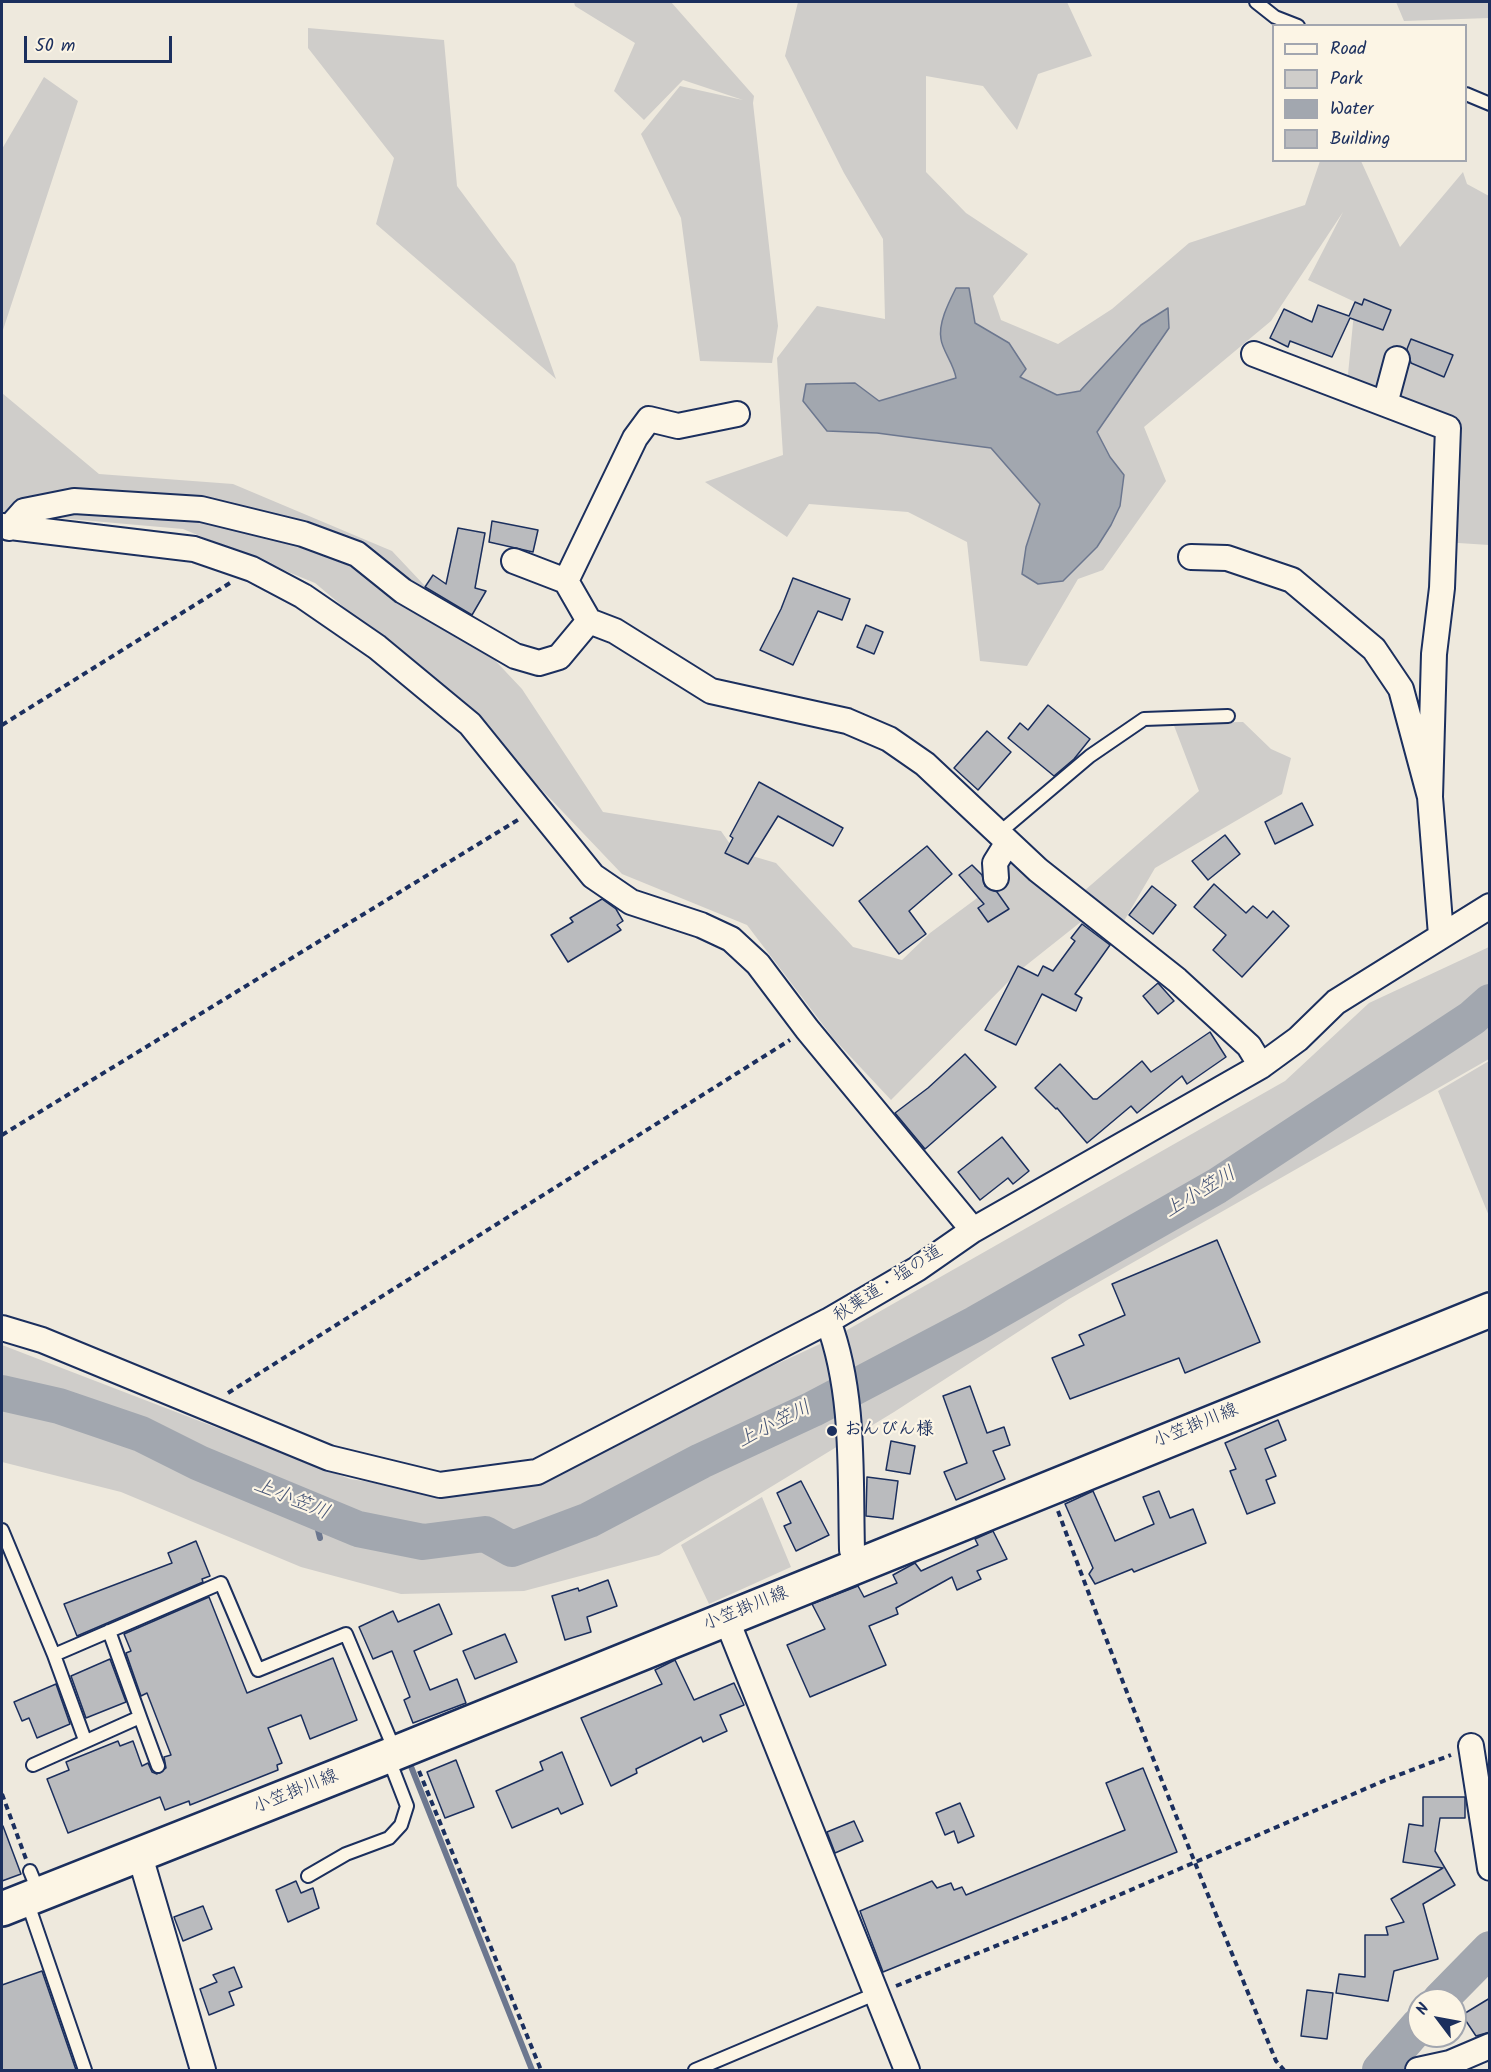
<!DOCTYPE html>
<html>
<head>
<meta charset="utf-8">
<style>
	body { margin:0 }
	#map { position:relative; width:1491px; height:2072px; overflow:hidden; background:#eee9dd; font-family:Kalam,sans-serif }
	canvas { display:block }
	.frame { position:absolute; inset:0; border:3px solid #1b2f5e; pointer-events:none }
	.legend { position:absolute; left:1272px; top:24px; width:195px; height:138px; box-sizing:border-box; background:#fcf5e5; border:2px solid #a2a6af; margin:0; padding:8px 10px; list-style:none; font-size:18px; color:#1b2f5e }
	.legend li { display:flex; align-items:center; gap:12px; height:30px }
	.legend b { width:30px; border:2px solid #a2a6af }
	.north { position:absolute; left:1407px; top:1988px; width:60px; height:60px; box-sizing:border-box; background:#fcf5e5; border:2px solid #a2a6af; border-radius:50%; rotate:302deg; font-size:16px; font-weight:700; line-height:24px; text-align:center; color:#1b2f5e }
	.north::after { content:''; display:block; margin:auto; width:21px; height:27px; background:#1b2f5e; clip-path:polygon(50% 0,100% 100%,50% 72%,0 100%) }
	.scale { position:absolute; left:24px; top:36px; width:148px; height:27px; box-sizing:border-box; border:3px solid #1b2f5e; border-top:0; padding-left:8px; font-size:18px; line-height:21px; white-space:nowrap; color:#1b2f5e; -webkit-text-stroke:4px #fcf5e5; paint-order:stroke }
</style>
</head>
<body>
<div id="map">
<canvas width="1491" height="2072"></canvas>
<div class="frame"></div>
<ul class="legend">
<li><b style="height:8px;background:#fcf5e5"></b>Road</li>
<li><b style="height:16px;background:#cfcdca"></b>Park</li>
<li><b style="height:16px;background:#a2a7af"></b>Water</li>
<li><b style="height:16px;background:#babbbe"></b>Building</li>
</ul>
<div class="north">N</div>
<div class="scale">50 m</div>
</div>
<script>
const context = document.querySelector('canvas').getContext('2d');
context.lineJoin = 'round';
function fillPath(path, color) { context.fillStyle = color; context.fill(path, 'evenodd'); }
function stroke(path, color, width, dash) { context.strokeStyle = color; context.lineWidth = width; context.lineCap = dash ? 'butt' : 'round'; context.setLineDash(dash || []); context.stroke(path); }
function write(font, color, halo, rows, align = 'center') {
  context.font = font + ' Kalam,"Klee One",sans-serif'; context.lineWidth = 4.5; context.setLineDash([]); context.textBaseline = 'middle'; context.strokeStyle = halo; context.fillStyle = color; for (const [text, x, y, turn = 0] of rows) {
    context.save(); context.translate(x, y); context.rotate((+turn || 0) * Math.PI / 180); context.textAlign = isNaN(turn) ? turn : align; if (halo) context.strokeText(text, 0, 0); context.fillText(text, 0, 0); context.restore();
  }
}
fillPath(new Path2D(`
	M574,2H671L754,96L753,103L778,326L772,363L700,361L681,218L641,134L680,86L743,100L683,80L644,120L614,91L635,43L575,6Z
	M798,2H1067L1092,56L1038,74L1017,130L983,86L926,76V172L966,213L1028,254L993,296L1001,320L1058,344L1112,309L1189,243L1305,205L1320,161H1361L1400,247L1463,172L1467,184L1489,196V545L1443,542L1441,436L1346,395L1355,302L1308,280L1343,212L1271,321L1144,427L1166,481L1103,570L1078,579L1027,666L980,661L967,542L908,512L809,504L787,537L705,482L783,455L777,358L817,306L885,319L883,239L844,173L785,56Z
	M1396,2H1489V18L1404,21Z
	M308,28L444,40L457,186L515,264L556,379L376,224L394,158L308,48Z
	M44,77L78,101L2,333V149Z
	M2,393L99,474L233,484L392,551L522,689L603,812L721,831L735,851L776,863L853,947L902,960L930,933L992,887L1002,842L1087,917L1019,971L891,1100L833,1038L747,925L622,874L462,706L315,583L183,529L2,513Z
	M1243,722L1271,749L1291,758L1282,794L1155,868L1124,921L1084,891L1199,791L1173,723Z
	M1489,947V1059L1069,1299L894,1412L659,1555L524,1591L401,1594L301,1567L121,1492L2,1462V1345L350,1479L442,1493L669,1414L833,1338L1285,1081L1369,1003Z
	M1489,1061V1216L1438,1091Z
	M762,1497L791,1567L709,1604L681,1545Z`), '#cfcdca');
const water = new Path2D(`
	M956,288H969L975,323L1009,343L1026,369L1020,377L1057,395L1080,391L1141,325L1168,308L1169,328L1097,432L1110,457L1124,475L1120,506L1111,525L1097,547L1063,581L1038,584L1022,574L1026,547L1040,504L991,448L877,433L827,431L803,401L806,384L855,383L879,401L956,378C954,364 942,350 941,339C938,323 949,302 956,288Z`);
fillPath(water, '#a2a7af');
stroke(water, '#6c778f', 1.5);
stroke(new Path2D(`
	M313,1509L320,1538
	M410,1764L532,2070`), '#6c778f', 6);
stroke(new Path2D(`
	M2,1393L59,1406L141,1434L199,1463L358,1529L423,1542L485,1534L512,1549L589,1520L701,1461L813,1409L975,1324L1217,1186L1472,1018L1490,1002
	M1440,2000L1490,1949
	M1380,2070L1419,2025`), '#a2a7af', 36);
const building = new Path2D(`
	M1364,299L1391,310L1383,330L1350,318L1332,357L1290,341L1288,347L1270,338L1284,309L1312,322L1318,305L1349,316L1355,302L1362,305Z
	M1411,339L1453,355L1444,377L1411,363L1407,349Z
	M492,521L538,530L533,552L489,542Z
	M458,528L485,533L475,588L486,591L472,615L425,587L433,575L446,584Z
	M793,578L850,599L842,620L818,611L793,665L760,650L781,609Z
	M866,625L883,632L874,654L857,647Z
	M1048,705L1090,739L1074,759L1054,776L1008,738L1020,723L1028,730Z
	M987,731L1011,752L978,790L954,768Z
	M759,782L843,828L833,846L778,816L748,864L725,853L733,838L730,836Z
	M1302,803L1313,825L1275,844L1265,822Z
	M1225,835L1240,854L1208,880L1192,861Z
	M927,846L952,874L909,911L926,934L899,954L859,901Z
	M972,865L982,875L985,886L997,892L1009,909L988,922L978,908L984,904L959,875Z
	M1214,884L1246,913L1253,906L1267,918L1273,911L1289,926L1242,977L1213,950L1226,935L1194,907Z
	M1152,886L1176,905L1153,934L1129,915Z
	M602,899L616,909L623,921L617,925L621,930L568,962L551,935L573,922L570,918Z
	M1082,924L1110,945L1075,994L1082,998L1076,1011L1042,994L1016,1045L985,1030L1018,966L1038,976L1043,966L1053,971L1075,941L1071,938Z
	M1158,983L1174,1001L1158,1014L1143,996Z
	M1210,1032L1226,1057L1187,1084L1182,1076L1137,1113L1131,1106L1087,1143L1057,1108L1056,1109L1035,1088L1060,1064L1093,1099H1097L1142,1061L1151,1072Z
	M965,1054L996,1087L925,1149L895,1113L928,1088Z
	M1002,1137L1029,1171L1013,1184L1008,1178L980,1200L958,1172Z
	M1217,1240L1260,1342L1185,1373L1179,1358L1070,1399L1052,1358L1084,1345L1079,1335L1125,1315L1112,1284Z
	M970,1386L987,1433L1004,1427L1010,1445L993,1451L1005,1479L956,1500L944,1472L967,1463L943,1396Z
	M1278,1420L1286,1440L1265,1449L1276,1476L1266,1480L1275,1503L1247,1514L1230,1471L1236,1469L1225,1443Z
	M891,1441L915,1446L910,1474L886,1470Z
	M867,1477L898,1481L893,1519L866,1516Z
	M801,1481L829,1535L796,1551L784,1526L791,1523L777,1493Z
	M1093,1491L1115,1541L1154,1524L1143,1497L1159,1491L1170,1518L1193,1509L1206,1543L1134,1572L1132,1569L1095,1584L1089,1574L1093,1568L1065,1504Z
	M993,1531L1007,1559L977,1571L981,1579L957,1590L952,1577L896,1608L898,1614L869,1626L886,1665L810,1697L787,1645L825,1629L812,1604L858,1586L864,1597L897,1583L893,1575L915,1563L921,1571L978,1545L975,1539Z
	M196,1541L210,1576L202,1579L203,1582L77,1636L64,1604L172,1563L168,1553Z
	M608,1580L617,1606L587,1617L591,1632L565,1640L552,1596L578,1588L579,1591Z
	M209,1597L247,1693L333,1658L357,1720L310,1739L301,1715L268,1728L282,1763L277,1765L278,1770L190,1805L189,1801L165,1810L160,1797L68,1833L47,1779L69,1770L66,1762L118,1741L120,1746L133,1741L142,1766L148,1763L152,1772L157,1774L166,1768L164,1757L171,1755L147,1693L141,1696L126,1653L131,1651L124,1634Z
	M439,1604L452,1634L414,1651L430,1690L457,1679L466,1703L413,1723L404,1700L410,1697L392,1651L373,1659L359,1627L393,1611L398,1622Z
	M505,1634L517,1662L475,1679L463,1651Z
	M110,1659L126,1702L86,1718L71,1676Z
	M675,1660L694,1700L734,1683L744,1705L720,1715L727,1731L703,1742L701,1737L636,1769L637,1773L611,1786L581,1718L662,1684L655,1670Z
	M56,1684L70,1724L37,1738L29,1718L22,1721L14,1702Z
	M562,1752L583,1804L561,1814L558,1808L512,1828L496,1791L543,1770L540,1762Z
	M456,1760L474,1807L445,1818L427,1772Z
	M1143,1768L1177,1852L883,1972L860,1911L932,1881L937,1888L951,1883L954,1890L962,1887L966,1895L1125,1830L1106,1783Z
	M1423,1797H1465V1818H1440L1435,1851L1455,1885L1423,1904L1438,1959L1394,1971L1388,2001L1336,1993L1339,1974L1365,1977V1935H1388L1386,1927L1404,1922L1391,1899L1443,1868L1403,1862L1409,1824L1423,1826Z
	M960,1803L974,1836L958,1843L954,1831L945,1835L936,1813Z
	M854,1821L863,1841L835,1853L827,1832Z
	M3,1826L21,1874L2,1881V1827Z
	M296,1881L301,1893L313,1888L319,1908L288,1922L276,1890Z
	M203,1906L212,1929L183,1941L174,1917Z
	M234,1967L242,1987L229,1992L234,2005L209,2015L200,1989L217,1982L213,1975Z
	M42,1971L76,2070H2V1985Z
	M1307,1990L1333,1993L1327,2039L1301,2036Z
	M1490,1998V2032L1476,2036L1462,2015Z`);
fillPath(building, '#babbbe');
stroke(building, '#1b2f5e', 1.5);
const service = new Path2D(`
	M1256,2L1275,17L1298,26
	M1466,94L1490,104
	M999,833L1090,756L1144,719L1228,716
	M2,1530L54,1655L85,1740
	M109,1631L140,1717
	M54,1655L221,1583L258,1670L346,1634L395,1751
	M33,1765L140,1717L158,1766
	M30,1871L39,1893
	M308,1876L346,1854L389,1838L401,1825L407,1806L388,1757
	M27,1901L85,2070
	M695,2070L875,1994`);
const minor = new Path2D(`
	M1254,354L1448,428L1442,588L1434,654L1430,797
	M1385,404L1397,359
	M2,526L194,549L252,569L303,596L377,647L470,724L593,876L631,902L701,925L731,939L758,964L807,1029L973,1230
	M9,528L24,511L74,501L201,509L303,534L357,554L403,591L515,656L539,663L559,657L589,621L615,631L711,691L847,721L889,739L925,764L1038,870L1177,980L1249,1046L1261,1066
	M1191,557L1227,558L1292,580L1374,649L1401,689L1430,797L1441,935
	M514,561L566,581L589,621
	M566,581L635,438L649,419L678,426L737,414
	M996,878L995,863L1008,842
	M828,1321C855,1393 850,1475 852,1550L859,1565
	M2,1328L42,1340L329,1458L440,1485L537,1472L828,1321L917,1269L973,1230L1261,1066L1298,1039L1336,1002L1490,906
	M726,1618L907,2070
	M1471,1746L1490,1868
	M140,1856L203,2070
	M1418,2070L1450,2063L1490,2046`);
const secondary = new Path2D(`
	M2,1909L388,1756L1490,1310`);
stroke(service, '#1b2f5e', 16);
stroke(minor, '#1b2f5e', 28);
stroke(secondary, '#1b2f5e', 38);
stroke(new Path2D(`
	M2,725L230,583
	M2,1135L521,818
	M228,1393L790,1040
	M1058,1511C1126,1696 1201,1878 1276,2061L1284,2070
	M419,1771L541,2070
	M2,1794L26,1859
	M896,1986L1068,1917L1388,1779L1451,1755`), '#1b2f5e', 4, [6, 4.5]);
stroke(service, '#fcf5e5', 12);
stroke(minor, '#fcf5e5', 24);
stroke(secondary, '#fcf5e5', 33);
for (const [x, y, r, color] of [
	[832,1431,6,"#1b2f5e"]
]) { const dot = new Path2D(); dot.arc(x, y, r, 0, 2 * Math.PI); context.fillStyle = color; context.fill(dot); stroke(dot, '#fcf5e5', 2); }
write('18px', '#1b2f5e', '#fcf5e5', [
	["秋葉道・塩の道",889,1285,-33],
	["小笠掛川線",1196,1427,-22],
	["小笠掛川線",746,1610,-22],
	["小笠掛川線",296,1793,-22]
]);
write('bold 18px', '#1b2f5e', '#fcf5e5', [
	["おんびん様",844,1431]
], 'left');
write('italic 20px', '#445376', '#fcf5e5', [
	["上小笠川",1201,1194,-31],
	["上小笠川",775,1426,-27],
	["上小笠川",291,1501,22]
]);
</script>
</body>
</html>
